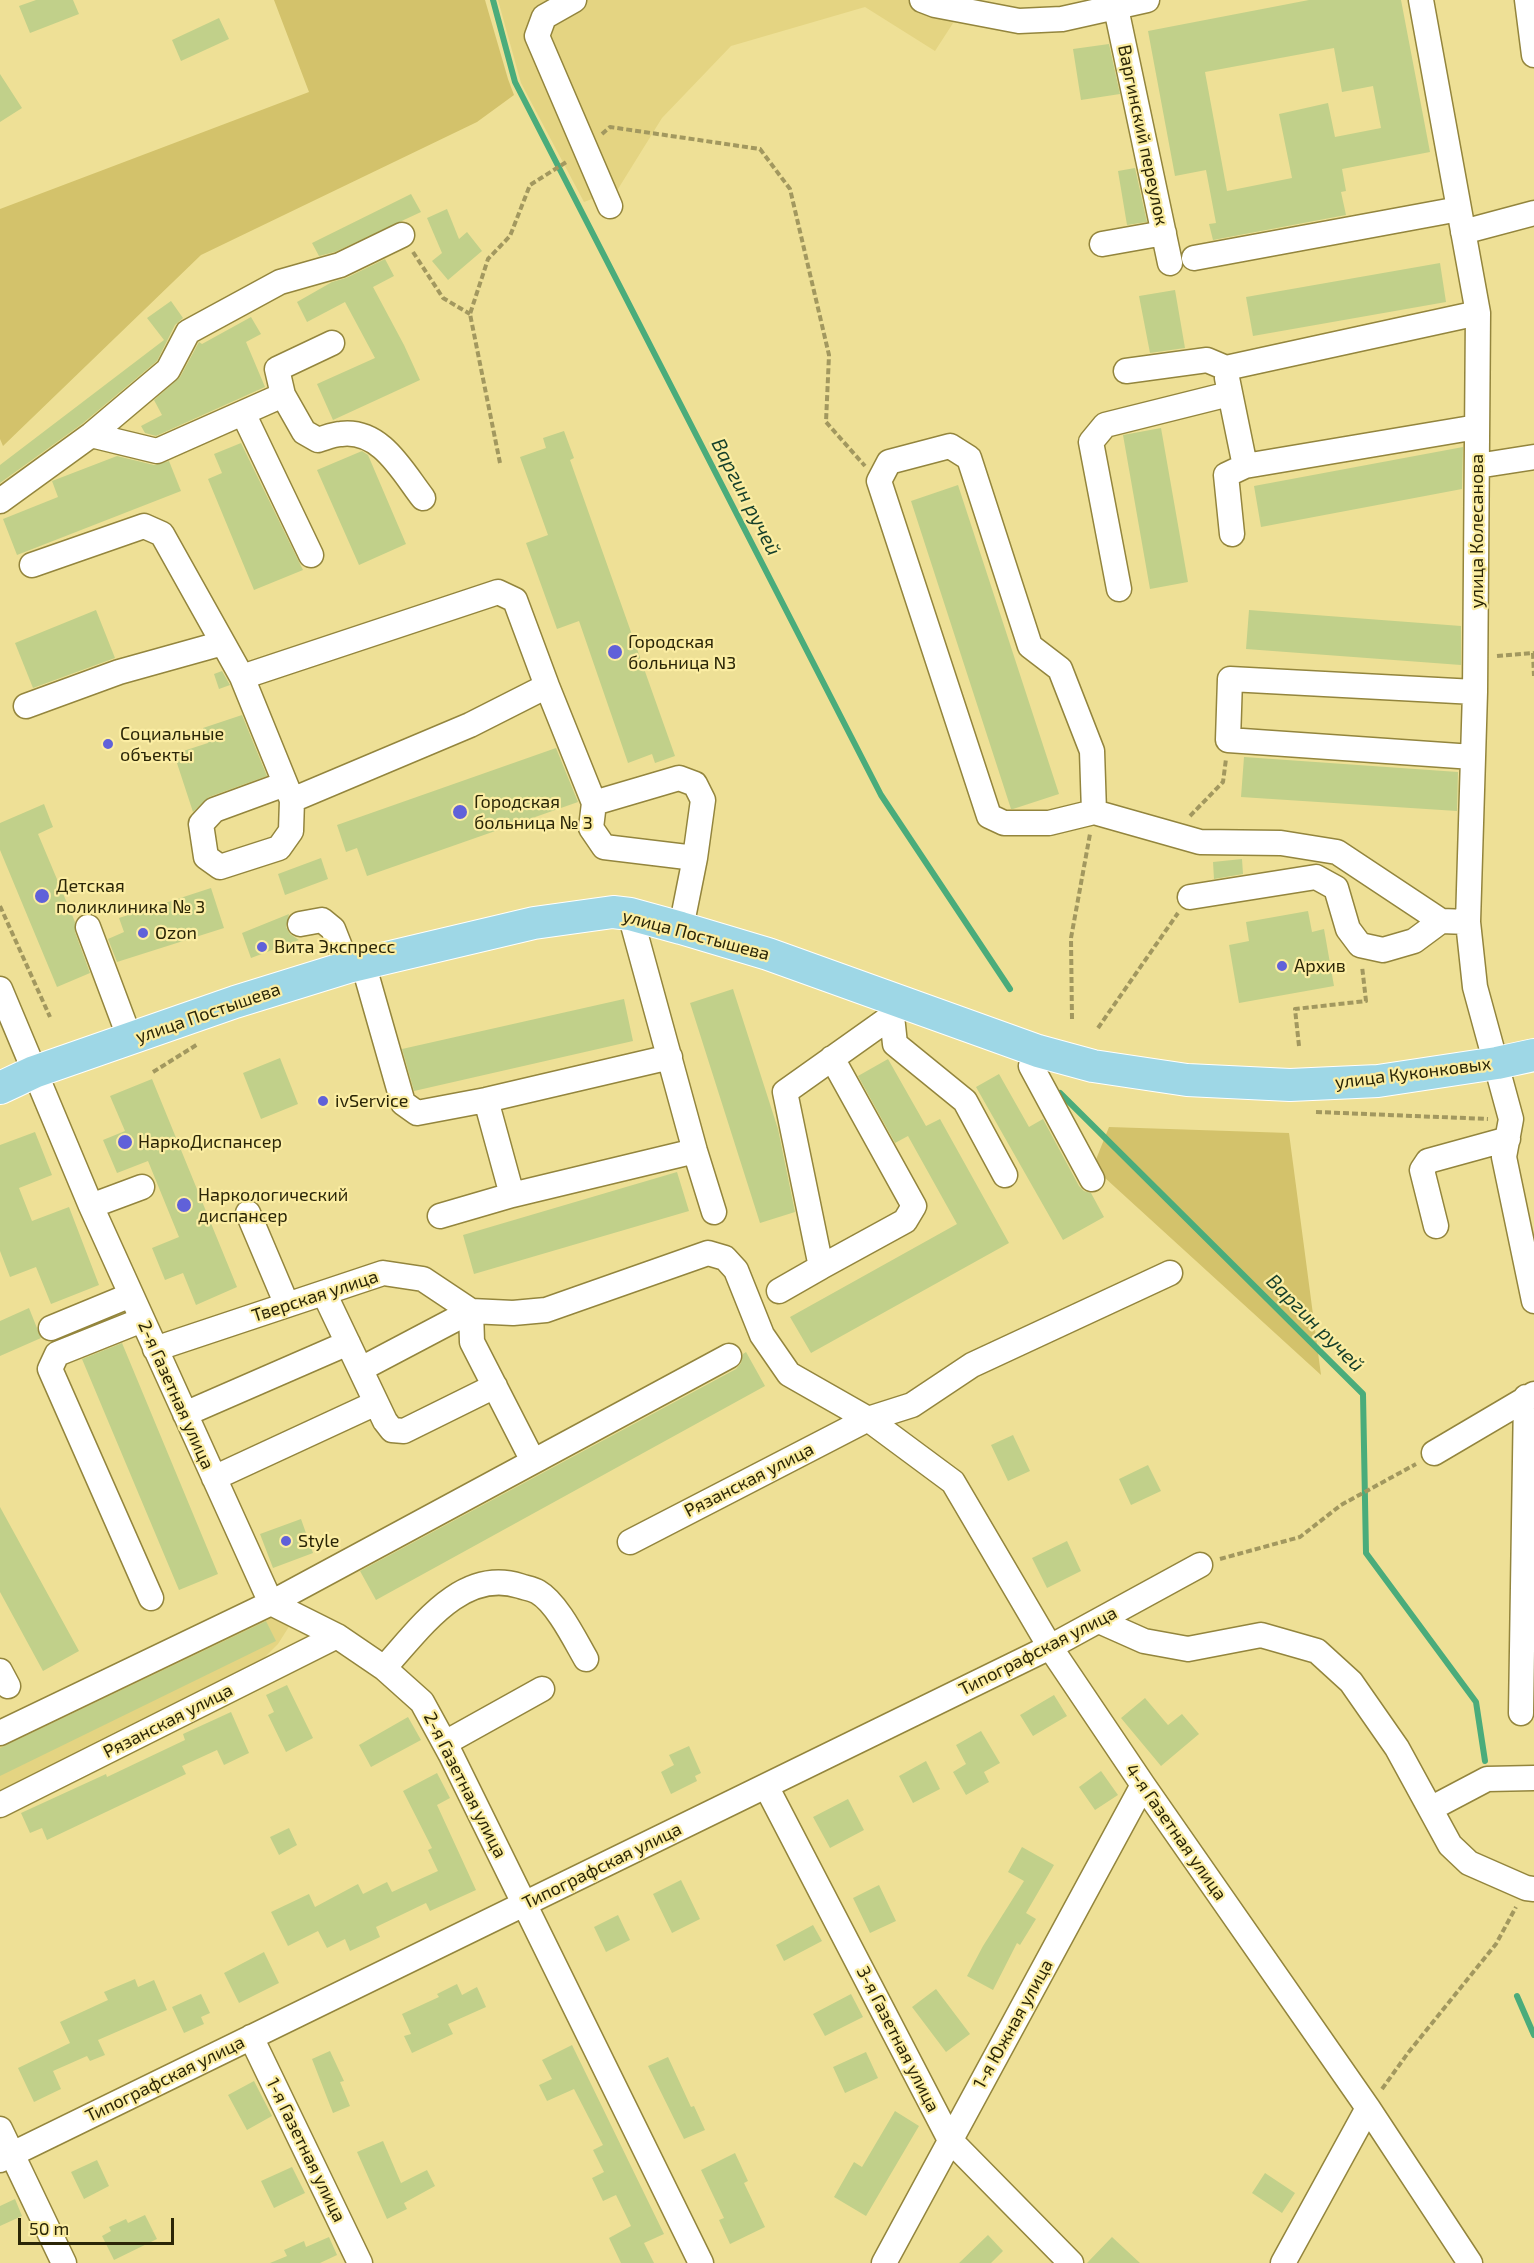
<!DOCTYPE html>
<html>
<head>
<meta charset="utf-8">
<style>
	body { margin:0 }
	#map { position:relative; width:1534px; height:2263px; overflow:hidden; background:#eee096; font-family:"Exo 2",sans-serif }
	canvas { display:block }
	.scale { position:absolute; left:18px; top:2218px; width:156px; height:27px; box-sizing:border-box; border:3px solid #2b2607; border-top:0; padding-left:8px; font-size:18px; line-height:21px; white-space:nowrap; color:#2b2607; -webkit-text-stroke:4px #fbeda3; paint-order:stroke }
</style>
</head>
<body>
<div id="map">
<canvas width="1534" height="2263"></canvas>
<div class="scale">50 m</div>
</div>
<script>
const context = document.querySelector('canvas').getContext('2d');
context.lineJoin = 'round';
function fillPath(path, color) { context.fillStyle = color; context.fill(path, 'evenodd'); }
function stroke(path, color, width, dash) { context.strokeStyle = color; context.lineWidth = width; context.lineCap = dash ? 'butt' : 'round'; context.setLineDash(dash || []); context.stroke(path); }
function write(font, color, halo, rows, align = 'center') {
  context.font = font + ' "Exo 2",sans-serif'; context.lineWidth = 4.5; context.setLineDash([]); context.textBaseline = 'middle'; context.strokeStyle = halo; context.fillStyle = color; for (const [text, x, y, turn = 0] of rows) {
    context.save(); context.translate(x, y); context.rotate((+turn || 0) * Math.PI / 180); context.textAlign = isNaN(turn) ? turn : align; if (halo) context.strokeText(text, 0, 0); context.fillText(text, 0, 0); context.restore();
  }
}
fillPath(new Path2D(`
	M498,0H957V17L935,51L865,7L731,46L662,118L618,189L584,202L521,83Z
	M276,1605L290,1625L278,1644L250,1672L0,1791V1735Z`), '#e4d482');
fillPath(new Path2D(`
	M274,0H485L508,79L514,95L477,122L201,255L3,446L0,439V209L309,92Z
	M1109,1127L1289,1133L1321,1375L1093,1167Z`), '#d3c26b');
stroke(new Path2D(`
	M493,0L515,82L881,795L1010,989
	M1060,1093L1363,1394L1366,1553L1476,1702L1485,1761
	M1517,1996L1534,2035`), '#4aac7b', 6);
fillPath(new Path2D(`
	M36,0H73L79,14L30,33L19,6Z
	M1309,0H1401L1430,152L1342,169L1346,191L1341,192L1346,215L1213,240L1209,224L1216,223L1206,170L1175,176L1148,31ZM1334,48L1342,92L1373,86L1381,128L1335,137L1328,103L1279,114L1292,178L1227,191L1205,72Z
	M219,18L229,39L181,61L172,40Z
	M1109,44L1120,94L1081,100L1073,49Z
	M0,74L22,108L0,122Z
	M1135,168L1147,222L1127,225L1118,171Z
	M411,194L421,212L335,252L319,256L312,243Z
	M447,209L459,239L467,232L482,251L448,280L432,261L442,253L427,218Z
	M385,259L394,276L373,287L404,345L420,380L333,420L317,384L375,358L345,302L307,322L297,302L332,282L346,278Z
	M1440,263L1446,302L1253,336L1246,297Z
	M1175,290L1185,348L1150,353L1139,296Z
	M171,301L183,318L175,325L157,361L82,424L0,483V465L164,340L147,318Z
	M251,317L261,334L246,342L265,387L156,436L145,433L141,426L162,415L154,400L180,377L199,342L202,344Z
	M1161,428L1188,582L1150,589L1123,435Z
	M564,431L574,458L570,460L675,756L655,763L652,754L628,763L579,621L557,629L526,543L548,535L520,457L546,448L543,438Z
	M241,443L303,570L254,590L208,479L222,473L214,454Z
	M1463,447L1462,489L1261,527L1254,486Z
	M362,451L368,455L406,544L359,565L317,470Z
	M117,456L154,465L169,461L181,491L17,555L3,519L58,497L52,481Z
	M958,485L1059,794L1013,809H1011L911,501Z
	M96,610L115,658L33,688L15,643Z
	M1249,610L1461,626V665L1246,649Z
	M222,671L230,685L219,689L214,674Z
	M242,715L267,776L209,797L193,812L174,754L208,743L203,728Z
	M556,748L578,802L367,876L357,848L346,852L337,825Z
	M1244,757L1458,772L1457,811L1241,797Z
	M44,804L53,827L38,834L75,922V932L90,973L57,987L0,850V823Z
	M321,858L328,879L285,895L278,874Z
	M1242,859L1243,874L1214,879L1213,862Z
	M211,888L224,928L117,962L108,939L124,932L119,918Z
	M1308,911L1312,932L1324,929L1334,986L1239,1003L1229,945L1249,941L1246,922Z
	M289,914L286,927L290,934L299,940L251,958L242,933Z
	M733,989L778,1129L795,1212L760,1223L690,1003Z
	M624,999L633,1041L414,1091L402,1049Z
	M280,1058L298,1104L261,1119L243,1073Z
	M888,1059L926,1126L940,1119L1009,1243L811,1353L790,1317L957,1224L908,1136L895,1143L858,1076Z
	M999,1074L1029,1127L1043,1119L1079,1186L1084,1191L1091,1193L1104,1217L1063,1240L976,1087Z
	M152,1079L237,1287L196,1305L183,1273L165,1280L152,1248L179,1237L148,1161L117,1173L103,1140L125,1131L110,1096Z
	M35,1132L52,1175L19,1188L32,1221L69,1207L99,1285L51,1304L36,1267L10,1277L0,1251V1145Z
	M677,1172L689,1211L474,1274L463,1235Z
	M29,1308L41,1338L0,1356V1321Z
	M122,1343L218,1574L179,1590L82,1359Z
	M746,1352L765,1386L376,1600L360,1571L736,1369L741,1363L743,1354Z
	M1013,1435L1030,1471L1008,1481L991,1445Z
	M1148,1465L1161,1491L1131,1505L1119,1479Z
	M0,1507L79,1651L43,1671L0,1592Z
	M301,1519L313,1553L273,1568L260,1534Z
	M1067,1541L1081,1571L1047,1588L1032,1558Z
	M266,1621L276,1641L0,1776V1748Z
	M287,1685L313,1738L286,1752L268,1715L274,1712L266,1695Z
	M1054,1695L1067,1716L1033,1736L1020,1715Z
	M1145,1698L1168,1725L1182,1714L1199,1734L1161,1766L1121,1718Z
	M231,1712L249,1753L224,1765L217,1750L182,1766L186,1774L47,1840L42,1828L30,1833L21,1813L106,1774L107,1777L185,1740L183,1734Z
	M408,1717L421,1740L371,1767L359,1745Z
	M981,1731L1000,1763L984,1772L989,1782L966,1795L953,1772L966,1764L956,1745Z
	M689,1746L701,1773L695,1776L697,1781L671,1794L661,1772L674,1765L669,1755Z
	M926,1761L940,1789L913,1803L899,1776Z
	M1101,1771L1118,1795L1095,1810L1079,1787Z
	M437,1773L450,1798L437,1805L476,1890L430,1911L426,1903L376,1927L380,1937L350,1951L345,1939L327,1948L318,1931L288,1946L271,1912L309,1894L315,1907L358,1884L363,1894L387,1882L392,1892L438,1871L428,1850L432,1848L403,1791Z
	M848,1799L864,1830L830,1848L813,1817Z
	M289,1828L297,1845L279,1855L270,1837Z
	M1022,1847L1054,1865L1026,1913L1036,1919L1020,1945L1017,1943L993,1990L967,1976L983,1946L1024,1881L1008,1872Z
	M681,1880L700,1919L672,1933L653,1894Z
	M879,1885L896,1921L870,1933L853,1898Z
	M618,1915L630,1940L606,1952L594,1927Z
	M813,1925L822,1941L784,1961L776,1945Z
	M264,1952L279,1983L239,2003L224,1973Z
	M135,1979L138,1987L154,1980L167,2010L98,2040L105,2055L90,2061L87,2056L53,2071L61,2089L34,2102L18,2068L70,2043L60,2022L108,2000L104,1992Z
	M457,1984L462,1995L477,1987L486,2007L448,2024L453,2034L412,2053L404,2036L411,2034L402,2014L439,1997L437,1994Z
	M936,1989L970,2034L946,2052L912,2007Z
	M201,1994L210,2013L201,2017L204,2024L184,2033L172,2007Z
	M851,1994L863,2017L825,2036L813,2014Z
	M572,2045L664,2234L644,2243L654,2263H621L609,2238L631,2226L616,2195L603,2201L592,2178L604,2172L593,2150L603,2145L574,2089L547,2101L539,2085L552,2079L542,2060Z
	M330,2051L344,2081L340,2082L350,2106L333,2113L312,2059Z
	M866,2052L878,2078L845,2093L833,2067Z
	M668,2057L691,2107L694,2106L705,2130L684,2139L648,2066Z
	M254,2081L272,2116L247,2130L228,2095Z
	M895,2111L919,2126L866,2216L834,2197L854,2162L862,2167Z
	M383,2141L401,2183L427,2170L435,2186L404,2203L407,2209L387,2219L357,2152Z
	M735,2153L748,2181L744,2183L765,2227L730,2244L719,2220L724,2218L701,2170Z
	M97,2160L109,2186L84,2199L71,2172Z
	M292,2167L305,2193L274,2208L261,2181Z
	M1265,2173L1295,2193L1282,2213L1252,2193Z
	M15,2199L22,2216L0,2226V2206Z
	M145,2215L157,2239L114,2260L102,2236L111,2231L109,2227L126,2219L128,2223Z
	M988,2235L1003,2251L991,2263H959Z
	M329,2237L337,2255L320,2263H270L287,2256L284,2250L304,2241L306,2247Z
	M1112,2237L1140,2263H1087Z`), '#c1d08a');
const minor = new Path2D(`
	M574,0L544,17L537,36L610,206
	M922,0L935,5L1019,21L1062,19L1147,0
	M1421,0L1478,313L1475,692L1468,922L1475,987L1511,1119L1504,1157L1534,1301
	M1527,0L1534,55
	M1116,8L1170,263
	M1463,232L1534,213
	M1102,244L1164,233
	M1194,258L1459,209
	M1126,371L1207,360L1226,368L1478,313
	M1227,378L1245,466
	M283,395L304,432L318,440C325,438 334,434 341,434C381,429 402,471 423,498
	M243,413L311,555
	M91,435L157,451L283,395L277,369L332,343
	M1477,466L1534,457
	M0,501L91,435L168,370L188,332L280,282L340,265L402,235
	M1232,534L1226,475L1245,466L1477,427
	M32,565L144,526L162,534L223,643
	M1119,589L1091,442L1105,425L1229,394
	M242,677L292,800L470,725L547,686
	M26,706L119,672L223,643L242,677L498,592L515,600L547,686L594,803L591,828L604,847L695,858
	M1473,757L1228,740L1230,679L1475,692
	M285,784L214,810L201,824L206,857L220,867L279,848L291,831L292,800
	M594,803L679,778L695,784L703,800L695,858L681,928
	M1094,812L1092,751L1060,669L1030,646L969,458L950,446L889,462L879,481L989,816L1004,823H1049L1094,812L1200,842L1281,843L1337,852L1441,921L1468,922
	M1190,897L1316,877L1336,888L1348,929L1360,945L1383,950L1414,941L1441,921
	M630,914L695,1151L714,1212
	M300,924L322,920L333,929L348,967
	M88,927L130,1039
	M363,963L403,1103L417,1113L486,1100L670,1057
	M0,989L91,1206L271,1603L337,1636L384,1668L422,1702L451,1755L701,2263
	M892,1016L895,1044L965,1101L1005,1175
	M1038,1051L1031,1066L1092,1179
	M486,1100L512,1195
	M91,1206L142,1187
	M248,1213L287,1305
	M440,1216L512,1195L695,1151
	M1436,1226L1422,1170L1428,1161L1508,1139
	M821,1267L905,1221L914,1206L832,1058
	M779,1291L821,1267L785,1092L892,1016L899,1001
	M324,1293L385,1421L392,1430L404,1431L495,1386
	M471,1311L472,1342L533,1461
	M142,1320L57,1354L50,1369L151,1598
	M51,1328L131,1295
	M155,1349L383,1273L423,1279L471,1311
	M361,1369L471,1311L513,1313L546,1310L708,1253L725,1258L736,1270L762,1335L789,1374L868,1419L953,1482L1050,1647L1143,1785L1368,2108L1470,2263
	M185,1414L348,1343
	M1434,1453L1534,1394
	M214,1478L376,1403
	M630,1542L868,1419L912,1405L972,1365L1170,1273
	M1099,1621L1144,1641L1188,1649L1261,1635L1317,1651L1351,1682L1397,1748L1450,1845L1469,1863L1526,1888L1534,1889
	M384,1668C419,1630 461,1567 520,1586C526,1588 533,1589 538,1592C557,1603 575,1640 586,1659
	M0,1671L8,1686
	M1521,1713L1526,1397
	M0,1733L271,1603L729,1356
	M445,1743L542,1689
	M766,1786L950,2140L1071,2263
	M0,1805L337,1636
	M1432,1808L1487,1779L1534,1778
	M251,2037L360,2263
	M0,2129L64,2263
	M0,2160L1050,1647L1200,1565
	M884,2263L1143,1785
	M1283,2263L1368,2108`);
const major = new Path2D(`
	M0,1088L34,1072L235,1002L348,967L534,923L613,912L630,914L681,928L768,954L1038,1051L1093,1066L1187,1080L1290,1085L1378,1081L1497,1063L1534,1055`);
stroke(minor, '#93853d', 27);
stroke(major, '#fff', 34);
stroke(new Path2D(`
	M602,134L610,127L760,149L790,189L829,355L826,422L865,466
	M413,252L443,298L470,314
	M500,463L470,314L488,259L510,236L530,185L568,161
	M1497,656L1533,653L1534,676
	M1190,816L1223,782L1226,759
	M0,906L50,1017
	M1072,1019L1071,938L1090,834
	M1098,1028L1178,913
	M1299,1046L1295,1009L1366,1001L1362,966
	M153,1072L198,1044
	M1316,1112L1488,1119
	M1220,1559L1300,1537L1341,1505L1416,1464
	M1382,2089L1408,2053L1496,1944L1516,1907`), '#a2985f', 4, [6, 3]);
stroke(minor, '#fff', 24);
stroke(major, '#9ed7e6', 32);
for (const [x, y, r, color] of [
	[615,652,8,"#6061d9"],
	[108,744,6,"#6061d9"],
	[460,812,8,"#6061d9"],
	[42,896,8,"#6061d9"],
	[143,933,6,"#6061d9"],
	[262,947,6,"#6061d9"],
	[1282,966,6,"#6061d9"],
	[323,1101,6,"#6061d9"],
	[125,1142,8,"#6061d9"],
	[184,1205,8,"#6061d9"],
	[286,1541,6,"#6061d9"]
]) { const dot = new Path2D(); dot.arc(x, y, r, 0, 2 * Math.PI); context.fillStyle = color; context.fill(dot); stroke(dot, '#fbeda3', 2); }
write('18px', '#2b2607', '#fbeda3', [
	["Варгинский переулок",1143,135,78],
	["улица Колесанова",1477,531,-90],
	["улица Постышева",696,935,15],
	["улица Постышева",208,1013,-19],
	["улица Куконковых",1413,1073,-7],
	["Тверская улица",315,1296,-18],
	["2-я Газетная улица",176,1395,66],
	["Рязанская улица",749,1480,-27],
	["Типографская улица",1038,1651,-27],
	["Рязанская улица",168,1721,-27],
	["2-я Газетная улица",465,1785,63],
	["4-я Газетная улица",1176,1832,55],
	["Типографская улица",602,1866,-26],
	["1-я Южная улица",1013,2024,-61],
	["3-я Газетная улица",898,2039,63],
	["Типографская улица",165,2079,-26],
	["1-я Газетная улица",306,2150,64]
]);
write('18px', '#2b2607', '#fbeda3', [
	["Городская",628,642],
	["больница N3",628,663],
	["Социальные",120,734],
	["объекты",120,755],
	["Городская",474,802],
	["больница № 3",474,823],
	["Детская",56,886],
	["поликлиника № 3",56,907],
	["Ozon",155,933],
	["Вита Экспресс",274,947],
	["Архив",1294,966],
	["ivService",335,1101],
	["НаркоДиспансер",138,1142],
	["Наркологический",198,1195],
	["диспансер",198,1216],
	["Style",298,1541]
], 'left');
write('italic 20px', '#153f2a', '#fbeda3', [
	["Варгин ручей",746,497,63],
	["Варгин ручей",1315,1323,45]
]);
</script>
</body>
</html>
